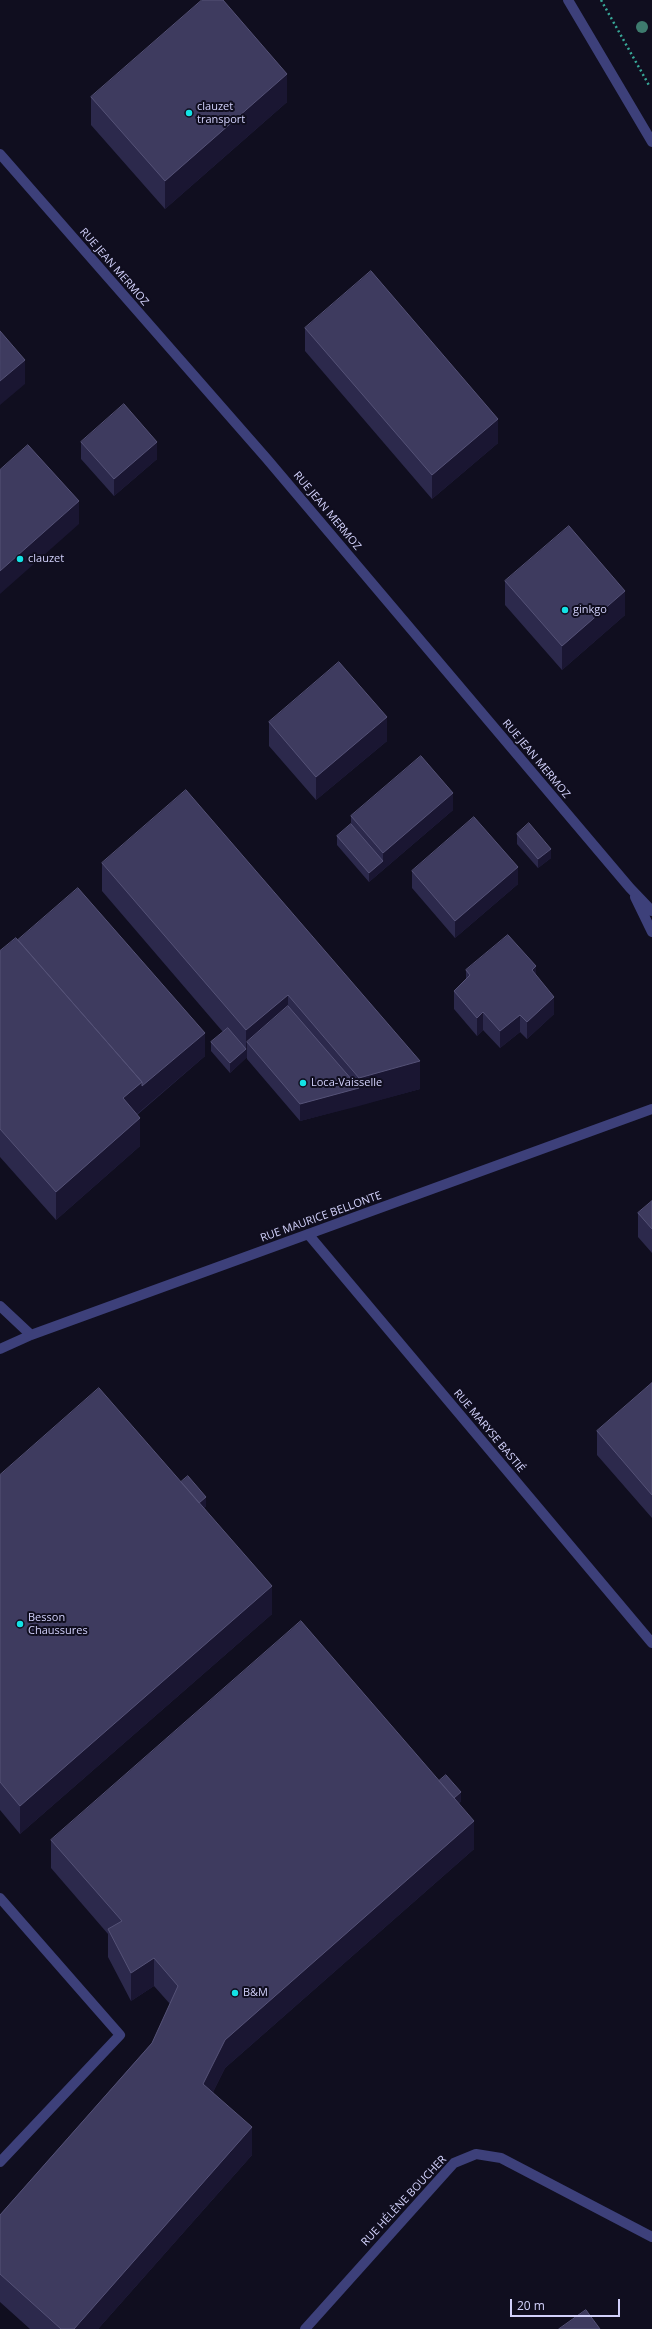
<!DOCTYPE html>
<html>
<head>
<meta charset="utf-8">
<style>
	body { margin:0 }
	#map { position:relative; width:652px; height:2329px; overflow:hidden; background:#100e1f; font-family:"Open Sans",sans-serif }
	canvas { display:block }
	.scale { position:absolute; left:510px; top:2299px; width:110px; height:18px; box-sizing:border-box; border:2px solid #d2d1fb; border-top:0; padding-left:5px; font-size:12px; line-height:14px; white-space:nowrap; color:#d2d1fb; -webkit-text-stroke:3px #100e1f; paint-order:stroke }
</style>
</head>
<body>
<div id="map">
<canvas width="652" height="2329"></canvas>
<div class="scale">20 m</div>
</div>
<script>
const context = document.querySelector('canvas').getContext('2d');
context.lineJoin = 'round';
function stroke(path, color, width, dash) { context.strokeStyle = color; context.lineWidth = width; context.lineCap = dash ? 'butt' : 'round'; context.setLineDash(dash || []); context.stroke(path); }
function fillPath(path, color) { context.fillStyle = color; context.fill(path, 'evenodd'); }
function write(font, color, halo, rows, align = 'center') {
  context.font = font + ' "Open Sans",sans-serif'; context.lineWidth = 4; context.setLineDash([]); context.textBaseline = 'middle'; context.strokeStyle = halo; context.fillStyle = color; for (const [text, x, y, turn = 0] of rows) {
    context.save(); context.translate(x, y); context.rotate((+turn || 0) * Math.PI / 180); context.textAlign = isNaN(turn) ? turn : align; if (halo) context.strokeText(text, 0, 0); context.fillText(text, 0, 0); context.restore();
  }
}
stroke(new Path2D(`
	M601,0L650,87`), '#38a898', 2.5, [2, 3]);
stroke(new Path2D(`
	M568,0L652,142
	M0,154L267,459L630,888L652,911
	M635,897L652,932
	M308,1234L652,1643
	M0,1306L31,1335
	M0,1349L31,1335L652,1109
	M0,1898L120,2035L0,2162
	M305,2329L454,2163L476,2154L501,2158L652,2237`), '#3d407a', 10);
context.fillStyle = '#3e7b6e';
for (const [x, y] of [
	[642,27]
]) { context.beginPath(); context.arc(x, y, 6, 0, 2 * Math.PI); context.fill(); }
fillPath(new Path2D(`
	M91,97L287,102L165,209L91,125Z
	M305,328L498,443L432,499L305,351Z
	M81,442L157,459L114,496L81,459Z
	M505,581L625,615L562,670L505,605Z
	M269,722L387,741L316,800L269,746Z
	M453,810L369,882L337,845V836L351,824V816Z
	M517,834L551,858L538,868L517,844Z
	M102,863L420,1089L300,1121L247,1059V1057L230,1073L211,1051V1042L223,1032L102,891Z
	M412,871L518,884L455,938L412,888Z
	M18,940L205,1056L137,1115L140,1146L56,1220L0,1157V951Z
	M466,970L536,976L554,1014L527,1039L520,1032L500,1048L483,1030L477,1036L454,1009V991L466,979Z
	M652,1201V1253L638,1237V1213Z
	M652,1383V1518L597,1455V1431Z
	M0,1475L181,1482L206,1506L204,1508L272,1614L20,1834L0,1810Z
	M439,1781L461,1801L459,1803L474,1849L225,2068L213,2092L252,2155L98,2329H30L0,2302V2215L152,2043L170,2004L154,1986L131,2001L108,1957V1934L51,1868V1840Z`), '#2c294c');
fillPath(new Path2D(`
	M287,74V102L165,209V181Z
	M25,360V384L0,405V381Z
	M498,419V443L432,499V475Z
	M157,442V459L114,496V479Z
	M79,501V524L0,594V571Z
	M625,591V615L562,670V646Z
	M387,717V741L316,800V777Z
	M453,793V810L383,870V853Z
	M551,849V858L538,868V859Z
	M383,861V870L369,882V873Z
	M518,867V884L455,938V921Z
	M536,966V984L532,970Z
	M288,995V1023L247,1042V1057L246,1058V1030Z
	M554,997V1014L527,1039V1022Z
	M483,1012V1030L477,1036V1018Z
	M520,1015V1032L500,1048V1031Z
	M205,1033V1056L123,1126V1098L142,1082Z
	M246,1049V1058L230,1073V1063Z
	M420,1061V1089L359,1106V1078Z
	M359,1088V1106L300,1121V1104Z
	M140,1118V1146L56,1220V1192Z
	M206,1497V1506L190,1520V1511Z
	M272,1586V1614L20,1834V1806Z
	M461,1792V1801L445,1815V1806Z
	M474,1821V1849L225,2068L203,2112V2084L225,2040Z
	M154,1958V1986L131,2001V1973Z
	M252,2127V2155L98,2329H74Z`), '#1a1632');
const building = new Path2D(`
	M202,0H223L287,74L165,181L91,97Z
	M371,271L498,419L432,475L305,328Z
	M0,331L25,360L0,381Z
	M124,404L157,442L114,479L81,442Z
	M28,445L79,501L0,571V470Z
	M569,526L625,591L562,646L505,581Z
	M339,662L387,717L316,777L269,722Z
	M421,756L453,793L383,853L351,816Z
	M186,790L420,1061L359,1078L288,995L246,1030L102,863Z
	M474,817L518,867L455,921L412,871Z
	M529,823L551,849L538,859L517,834Z
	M351,824L383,861L369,873L337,836Z
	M78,888L205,1033L142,1086V1082L18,940Z
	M508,935L536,966L532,970L554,997L527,1022L520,1015L500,1031L483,1012L477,1018L454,991L470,975L466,970Z
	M16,938L142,1082L123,1098L140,1118L56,1192L0,1129V951Z
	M288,1006L359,1088L300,1104L247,1042Z
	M228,1028L246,1049L230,1063L211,1042Z
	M652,1201V1229L638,1213Z
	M652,1383V1495L597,1431Z
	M99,1388L272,1586L20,1806L0,1782V1475Z
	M188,1476L206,1497L199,1503L181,1482Z
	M301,1621L474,1821L225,2040L203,2084L252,2127L74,2329H61L0,2274V2215L152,2043L178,1986L154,1958L131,1973L108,1929L122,1921L51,1840Z
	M446,1775L461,1792L454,1798L439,1781Z
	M586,2310L600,2329H559Z`);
fillPath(building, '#3e3b5f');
stroke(building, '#555277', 1);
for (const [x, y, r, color] of [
	[189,113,4,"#13e2e5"],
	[20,559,4,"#13e2e5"],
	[565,610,4,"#13e2e5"],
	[303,1083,4,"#13e2e5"],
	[20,1624,4,"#13e2e5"],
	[235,1993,4,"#13e2e5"]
]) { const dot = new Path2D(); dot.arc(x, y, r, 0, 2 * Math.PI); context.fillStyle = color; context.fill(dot); stroke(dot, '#100e1f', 1.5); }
write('11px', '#d2d1fb', '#100e1f', [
	["clauzet",197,107],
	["transport",197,120],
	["clauzet",28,559],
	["ginkgo",573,610],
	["Loca-Vaisselle",311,1083],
	["Besson",28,1618],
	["Chaussures",28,1631],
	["B&M",243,1993]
], 'left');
write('11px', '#d2d1fb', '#100e1f', [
	["RUE JEAN MERMOZ",114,267,49],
	["RUE JEAN MERMOZ",327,511,50],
	["RUE JEAN MERMOZ",536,759,50],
	["RUE MAURICE BELLONTE",321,1217,-20],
	["RUE MARYSE BASTIÉ",489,1431,50],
	["RUE HÉLÈNE BOUCHER",404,2201,-47]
]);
</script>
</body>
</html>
